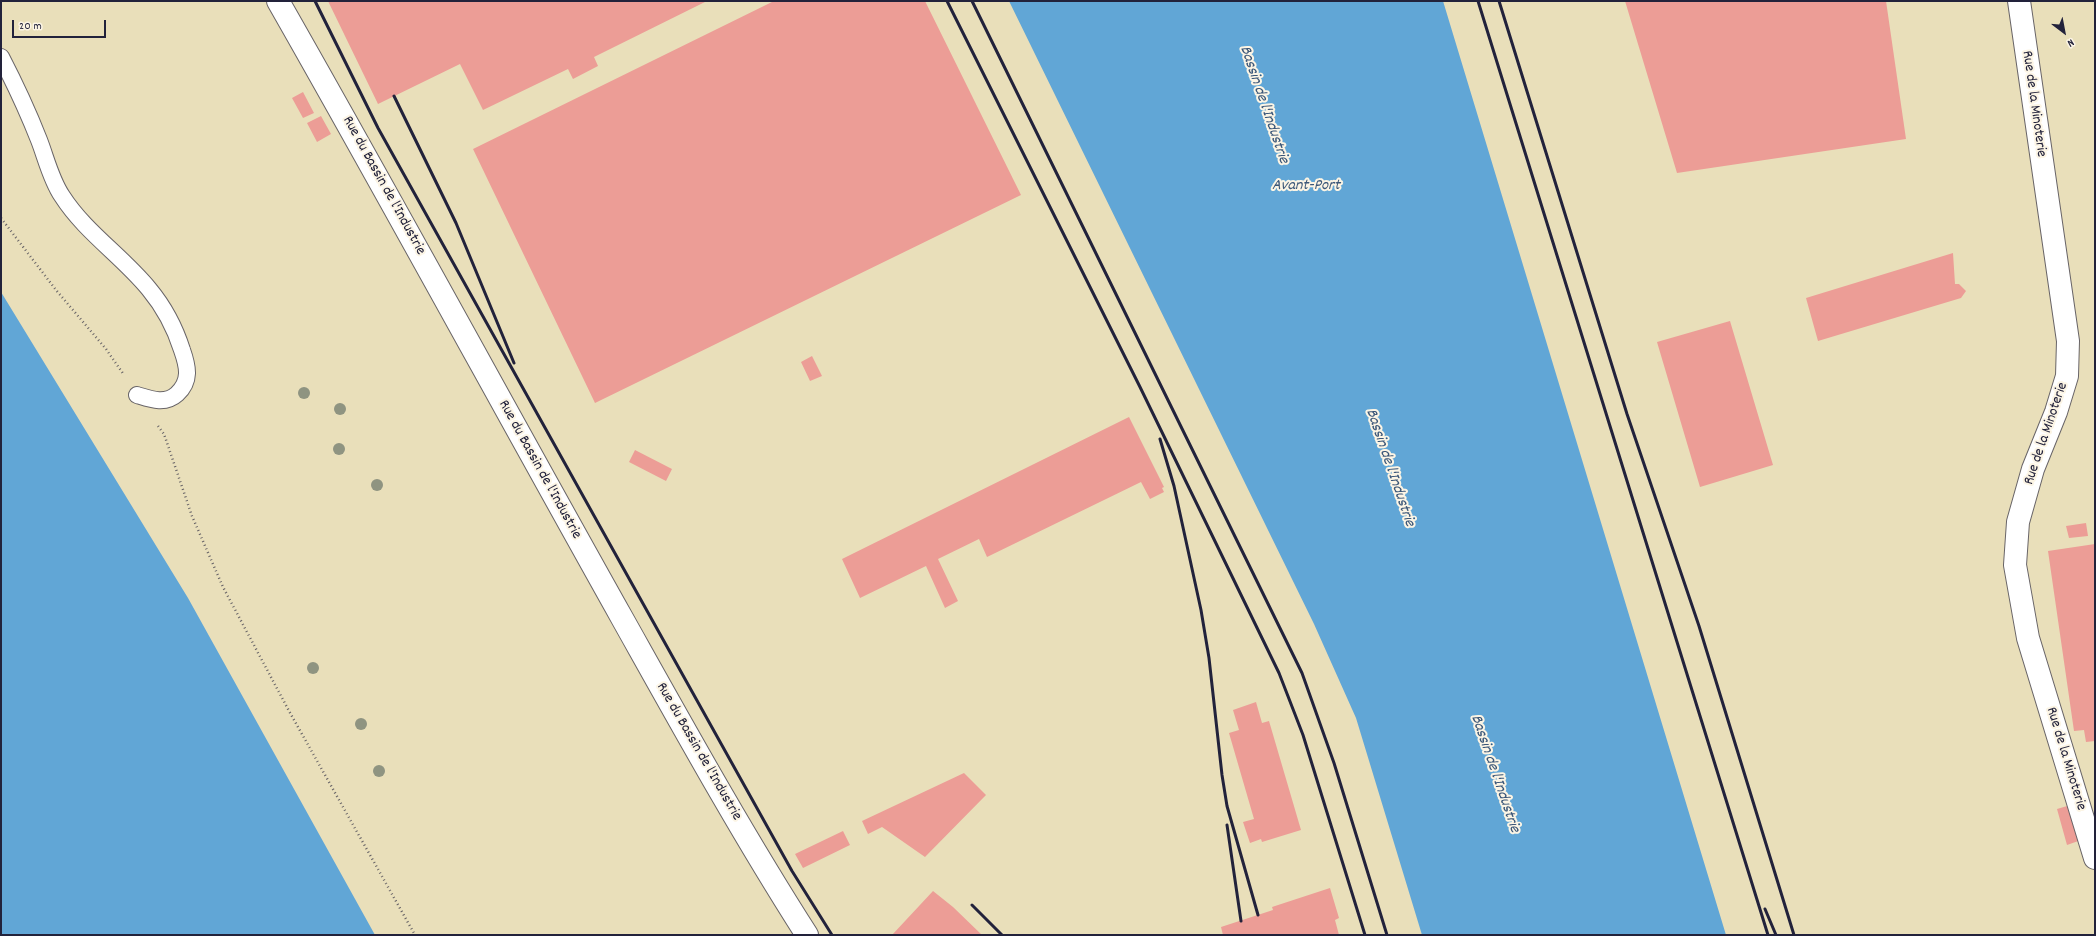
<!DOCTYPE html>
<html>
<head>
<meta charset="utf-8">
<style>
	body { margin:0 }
	#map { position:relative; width:2096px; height:936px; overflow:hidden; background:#e9dfba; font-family:Dekko,sans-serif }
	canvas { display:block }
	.frame { position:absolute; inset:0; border:2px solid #22223b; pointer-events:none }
	.north { position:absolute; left:2044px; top:12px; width:40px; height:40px; -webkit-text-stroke:3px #fcf5e5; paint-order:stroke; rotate:148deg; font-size:11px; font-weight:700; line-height:16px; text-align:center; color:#22223b }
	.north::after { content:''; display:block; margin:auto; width:14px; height:18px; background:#22223b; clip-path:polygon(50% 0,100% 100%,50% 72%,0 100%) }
	.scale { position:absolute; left:12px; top:20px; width:94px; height:18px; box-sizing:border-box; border:2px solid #22223b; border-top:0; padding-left:5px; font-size:12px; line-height:14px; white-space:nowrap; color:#22223b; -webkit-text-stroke:3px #fcf5e5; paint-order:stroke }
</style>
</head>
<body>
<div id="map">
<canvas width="2096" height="936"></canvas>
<div class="frame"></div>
<div class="north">N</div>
<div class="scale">20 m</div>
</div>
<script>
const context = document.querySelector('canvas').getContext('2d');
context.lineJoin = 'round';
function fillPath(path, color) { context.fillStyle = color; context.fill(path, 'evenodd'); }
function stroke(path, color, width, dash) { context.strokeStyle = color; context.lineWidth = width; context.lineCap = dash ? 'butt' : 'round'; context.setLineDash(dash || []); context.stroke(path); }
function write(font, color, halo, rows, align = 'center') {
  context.font = font + ' Dekko,sans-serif'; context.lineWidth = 4; context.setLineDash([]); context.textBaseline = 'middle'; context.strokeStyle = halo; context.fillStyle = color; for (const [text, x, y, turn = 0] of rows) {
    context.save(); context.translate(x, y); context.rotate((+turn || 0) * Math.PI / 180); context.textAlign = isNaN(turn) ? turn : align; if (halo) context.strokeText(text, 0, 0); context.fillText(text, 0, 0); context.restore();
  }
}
fillPath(new Path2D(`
	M1009,1H1443L1726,935H1422L1356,718L1314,624Z
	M1,292L188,598L375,935H1Z`), '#61a6d6');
fillPath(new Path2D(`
	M328,1H707L594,57L598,66L573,79L568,69L483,110L460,64L378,104Z
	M774,1H925L1021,195L595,403L473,149Z
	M1625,1H1886L1906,139L1677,173Z
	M303,92L314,113L303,118L292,98Z
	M321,116L331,134L317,142L307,123Z
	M1953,253L1955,284H1959L1966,291L1961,298L1818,341L1806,298Z
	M1730,321L1773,465L1700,487L1657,342Z
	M812,356L822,376L810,381L801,362Z
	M1129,417L1164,487L1162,488L1164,492L1150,499L1141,482L987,557L979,539L938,559L958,601L945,608L926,566L860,598L842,559Z
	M635,450L672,469L666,481L629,462Z
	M2086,523L2088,536L2069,538L2066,526Z
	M2095,544V741L2086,742L2084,730L2074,731L2048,551Z
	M1256,702L1262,723L1269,721L1301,830L1262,842L1261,839L1250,843L1243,822L1254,819L1229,733L1239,730L1233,710Z
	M964,773L986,795L925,857L882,827L868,834L862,821Z
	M2074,804L2084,839L2067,845L2057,809Z
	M843,831L850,845L803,868L795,854Z
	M1330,888L1339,918L1335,920L1339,935H1223L1221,927L1273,910L1272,907Z
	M933,891L953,907L982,935H892Z`), '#ec9d96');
const lane = new Path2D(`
	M1,57C15,84 28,112 39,140C46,158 51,180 62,196C85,232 122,256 149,289C164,307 175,328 182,350C188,367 191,381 177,394C165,405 150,399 137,395`);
const street = new Path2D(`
	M278,1C395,206 507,413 622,618C682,725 741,832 807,935
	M2019,1L2068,341L2067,376L2056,412L2033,469L2018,522L2015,565L2028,638L2095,858`);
stroke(lane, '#686467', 18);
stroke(street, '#686467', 24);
stroke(new Path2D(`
	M1,218L56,290L106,349L124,375
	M158,426L164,434L192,516L223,587L289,711L415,935`), '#686467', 2.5, [1, 3]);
stroke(lane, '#fff', 16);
stroke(street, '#fff', 22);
stroke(new Path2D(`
	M315,1L378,128L792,871L832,935
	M947,1L1140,387L1279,673L1303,735L1365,935
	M972,1L1302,673L1334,763L1387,935
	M1478,1L1768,935
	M1499,1L1627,414L1699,626L1794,935
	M394,96L456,223L514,363
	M1160,439L1174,486L1201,610L1209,658L1222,775L1227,806L1258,915
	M1227,825L1241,921
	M972,905L1002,935
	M1765,909L1776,935`), '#22223b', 3);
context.fillStyle = '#8f9481';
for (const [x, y] of [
	[304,393],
	[340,409],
	[339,449],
	[377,485],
	[313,668],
	[361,724],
	[379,771]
]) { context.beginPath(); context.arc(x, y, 6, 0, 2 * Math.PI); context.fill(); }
write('15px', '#22223b', '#fcf5e5', [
	["Rue de la Minoterie",2033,104,82],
	["Rue du Bassin de l'Industrie",383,186,61],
	["Rue de la Minoterie",2047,434,-71],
	["Rue du Bassin de l'Industrie",539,470,61],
	["Rue du Bassin de l'Industrie",698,752,60],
	["Rue de la Minoterie",2065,759,73]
]);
write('italic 16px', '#3b5779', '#fcf5e5', [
	["Bassin de l'Industrie",1263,105,71],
	["Avant-Port",1306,187],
	["Bassin de l'Industrie",1389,468,71],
	["Bassin de l'Industrie",1494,774,71]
]);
</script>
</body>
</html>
